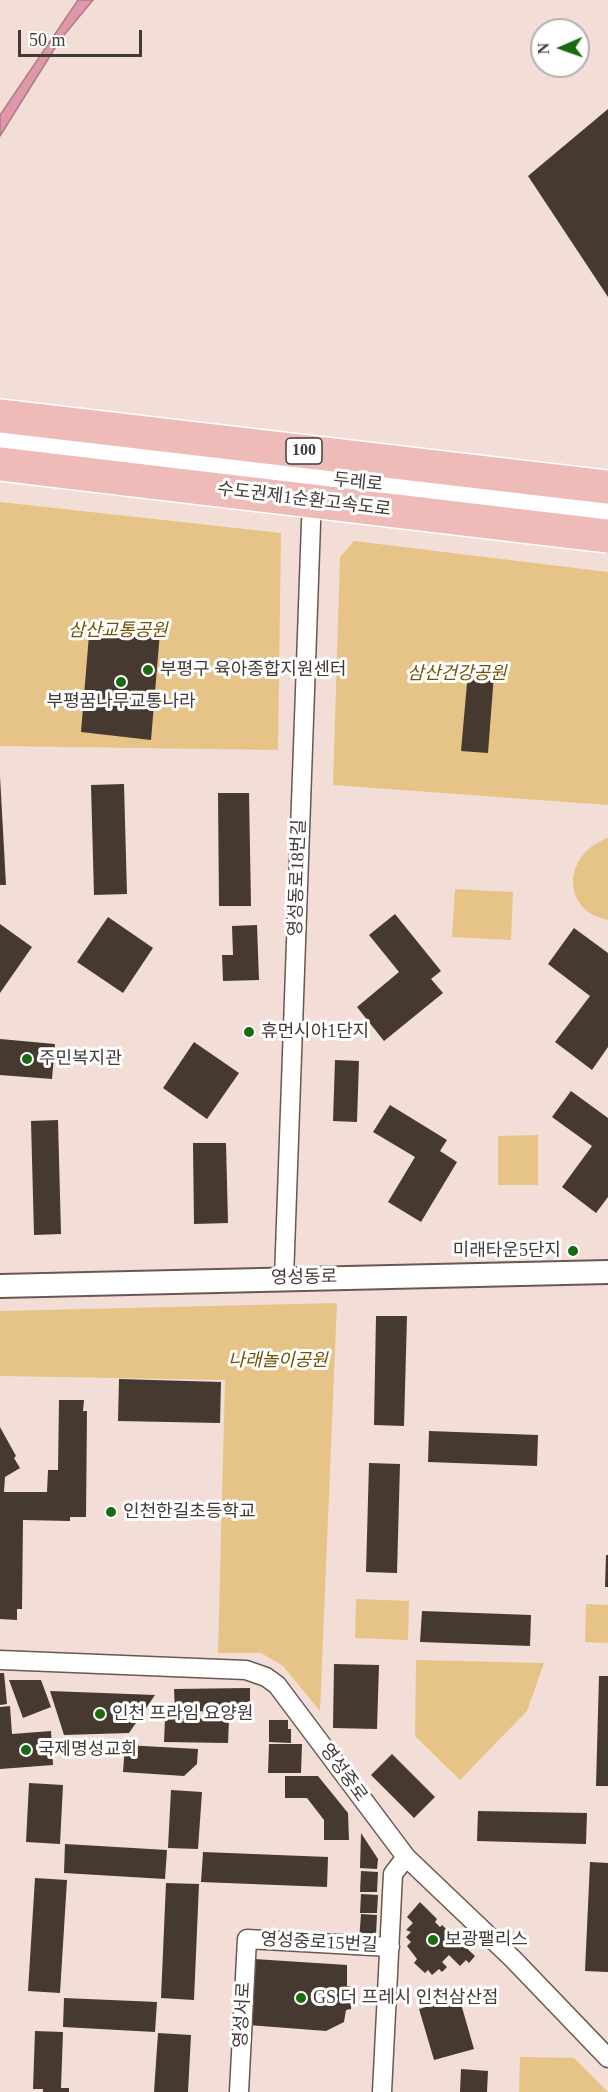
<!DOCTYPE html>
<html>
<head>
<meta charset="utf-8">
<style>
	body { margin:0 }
	#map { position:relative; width:608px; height:2092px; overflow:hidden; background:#f2ded6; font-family:"Times New Roman",serif }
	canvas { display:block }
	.north { position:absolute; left:530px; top:18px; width:60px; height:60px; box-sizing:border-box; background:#fff; border:2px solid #b3b0af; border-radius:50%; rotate:268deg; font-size:16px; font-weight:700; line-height:24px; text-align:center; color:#423a37 }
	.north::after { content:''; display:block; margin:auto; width:21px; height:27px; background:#186b11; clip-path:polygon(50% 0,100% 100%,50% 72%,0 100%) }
	.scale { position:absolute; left:18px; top:30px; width:124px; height:27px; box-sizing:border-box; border:3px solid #423a37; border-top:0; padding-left:8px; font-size:18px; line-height:21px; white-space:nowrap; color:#423a37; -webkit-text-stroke:4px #fff; paint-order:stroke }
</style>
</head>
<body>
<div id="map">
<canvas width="608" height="2092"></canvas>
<div class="north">N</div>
<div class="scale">50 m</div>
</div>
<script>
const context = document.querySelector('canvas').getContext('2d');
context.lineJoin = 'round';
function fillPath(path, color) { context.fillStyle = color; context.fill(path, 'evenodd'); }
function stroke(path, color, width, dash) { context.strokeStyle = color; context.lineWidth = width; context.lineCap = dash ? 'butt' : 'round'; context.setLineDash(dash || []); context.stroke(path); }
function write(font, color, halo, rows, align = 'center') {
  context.font = font + ' "Times New Roman","Noto Sans KR",serif'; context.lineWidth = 6; context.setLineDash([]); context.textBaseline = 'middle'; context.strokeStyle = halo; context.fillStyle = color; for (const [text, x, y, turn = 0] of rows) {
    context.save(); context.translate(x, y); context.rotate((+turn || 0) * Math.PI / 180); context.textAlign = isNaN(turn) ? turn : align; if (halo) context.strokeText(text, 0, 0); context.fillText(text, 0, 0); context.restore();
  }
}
fillPath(new Path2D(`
	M0,502L281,533L278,750L0,746Z
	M354,541L608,572V805L333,785L340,557Z
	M608,838V920C561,911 562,854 608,838Z
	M455,889L513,892L511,940L452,937Z
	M538,1135V1185H498V1136Z
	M337,1303L320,1711L283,1666L261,1653H218L225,1380L0,1376V1311Z
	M356,1599L409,1601L408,1640L355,1638Z
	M586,1604L608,1605V1643L585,1642Z
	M416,1660L544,1663L527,1711L460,1780L415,1736Z
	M520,2057L574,2058L608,2092H519Z`), '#e6c487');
const water = new Path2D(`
	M78,0H93L60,40L0,136V115Z`);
fillPath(water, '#df97aa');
stroke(water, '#b07b88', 1.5);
fillPath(new Path2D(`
	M608,109V297L528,176Z
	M90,623L160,632L151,740L81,732Z
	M468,672L494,674L488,753L461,751Z
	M0,776L6,885H0Z
	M124,784L127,894L94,895L91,785Z
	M218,793H249L251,906H219Z
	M395,914L441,971L431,979L443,993L384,1041L357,1007L399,972L369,935Z
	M108,917L153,948L123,993L77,962Z
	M0,924L32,947L0,993Z
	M257,925L259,980L223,981L222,955H233L232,926Z
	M574,928L608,953V1047L592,1070L555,1042L590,996L548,964Z
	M0,1039L55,1044L52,1079L0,1075Z
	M194,1042L239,1073L207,1119L163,1088Z
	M335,1060L359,1061L357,1122L333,1121Z
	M571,1091L608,1118V1197L596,1213L562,1187L592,1146L552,1117Z
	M390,1105L447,1140L440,1151L457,1162L421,1222L388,1202L415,1157L373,1132Z
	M58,1120L61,1234L34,1235L31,1121Z
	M193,1143H226L228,1223L194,1224Z
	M376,1316H407L404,1426L374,1425Z
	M119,1379L221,1382L220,1423L118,1421Z
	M59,1400H84L83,1411H87L86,1517H70V1521L23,1520L22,1609H17V1620L0,1619V1427L16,1456L14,1458L20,1468L5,1477L4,1492H47L48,1470H58Z
	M429,1431L538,1435L537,1466L428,1462Z
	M369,1463L400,1464L397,1573L366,1572Z
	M606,1555H608V1587H605Z
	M422,1611L531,1615L530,1646L420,1642Z
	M334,1664L379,1665L377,1729L333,1728Z
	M0,1673H4L7,1704L0,1705Z
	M599,1676H608V1786H596Z
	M9,1680H41L51,1707L23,1718Z
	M250,1688V1710L175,1712L174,1689Z
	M50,1691L155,1695L129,1733L64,1735Z
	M10,1706L12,1734L51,1731L53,1765L0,1769V1707Z
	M165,1718L229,1719L228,1743L164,1742Z
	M269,1720H288V1729H291V1743L269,1742Z
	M269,1744H302L301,1773H268Z
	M125,1745L198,1749L197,1764L184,1776L123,1772Z
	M392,1754L435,1797L414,1818L371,1775Z
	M285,1776H318L348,1813L349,1840H324V1820L307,1798H285Z
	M29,1783L63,1785L60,1844L26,1842Z
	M171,1790L202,1792L198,1849L168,1848Z
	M478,1811L587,1813L586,1844L477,1841Z
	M361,1833L378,1859L377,1869L360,1868Z
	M65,1844L167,1850L165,1879L64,1873Z
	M203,1852L328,1857L327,1887L201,1882Z
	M590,1862L608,1863V1972L585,1971Z
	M361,1871L378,1872L377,1892H360Z
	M35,1878L67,1880L60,1993L28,1991Z
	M166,1883L199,1884L194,2000L161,1998Z
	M361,1894L378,1895L377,1913H360Z
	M420,1902L437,1919L435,1922L440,1927L442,1925L475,1956L469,1963L466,1960L460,1966L449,1955L442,1962L447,1967L442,1972L439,1969L432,1975L428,1970L425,1973L414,1963L417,1959L407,1946L411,1942L406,1937L411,1932L406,1930L413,1923L407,1917Z
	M361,1914L377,1915L376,1934L369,1941H359Z
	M254,1959L347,1965V1986L352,1987L351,2009L346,2010L344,2022L326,2031L248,2025Z
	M459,1997L474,2049L434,2060L419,2009Z
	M64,1998L157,2002L155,2032L63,2027Z
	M35,2031L63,2032L61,2088H69V2092H43V2089H33Z
	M158,2033L191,2035L188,2092H154Z
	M461,2069L488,2071L487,2092H460Z`), '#46392f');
const minor = new Path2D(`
	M284,1278L312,495
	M0,1660L246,1670L266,1677L277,1685L406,1857L513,1959L608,2058
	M239,2092L247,1939L390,1947
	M382,2092L393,1874L406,1857`);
const tertiary = new Path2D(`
	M0,441L608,510
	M0,1286L608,1272`);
const motorway = new Path2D(`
	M0,416L608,487
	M0,464L126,479`);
stroke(minor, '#695851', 21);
stroke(tertiary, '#695851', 26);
stroke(motorway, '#fff', 36);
stroke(minor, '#fff', 18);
stroke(tertiary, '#fff', 22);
stroke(motorway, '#efbbb8', 33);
const motorwayBridge = new Path2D(`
	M126,479L608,536`);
stroke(motorwayBridge, '#fff', 36, []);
stroke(motorwayBridge, '#efbbb8', 33);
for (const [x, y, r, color] of [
	[148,670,6,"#186b11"],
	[121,682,6,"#186b11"],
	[249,1032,6,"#186b11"],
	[27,1059,6,"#186b11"],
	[573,1251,6,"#186b11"],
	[111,1512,6,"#186b11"],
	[100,1714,6,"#186b11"],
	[26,1750,6,"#186b11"],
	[433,1940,6,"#186b11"],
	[301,1998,6,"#186b11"]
]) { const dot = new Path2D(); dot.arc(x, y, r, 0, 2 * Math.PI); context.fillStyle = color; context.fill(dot); stroke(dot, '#fff', 2); }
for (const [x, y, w] of [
	[304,451,36]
]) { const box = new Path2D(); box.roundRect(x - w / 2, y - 13, w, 26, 4.5); context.fillStyle = '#fff'; context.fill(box); stroke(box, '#423a37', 1.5); }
write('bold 16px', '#423a37', null, [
	["100",304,451]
]);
write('18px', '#423a37', '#fff', [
	["두레로",358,483,6],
	["수도권제1순환고속도로",304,500,7],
	["영성동로18번길",298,878,-88],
	["영성동로",304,1278,-1],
	["영성중로",343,1773,54],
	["영성중로15번길",319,1943,3],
	["영성서로",243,2015,-87]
]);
write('italic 18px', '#725100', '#fff', [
	["삼산교통공원",118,631],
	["삼산건강공원",457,674],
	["나래놀이공원",278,1361]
]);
write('18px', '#423a37', '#fff', [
	["부평구 육아종합지원센터",160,670],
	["부평꿈나무교통나라",121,702,"center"],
	["휴먼시아1단지",261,1032],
	["주민복지관",39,1059],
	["미래타운5단지",561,1251,"right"],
	["인천한길초등학교",123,1512],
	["인천 프라임 요양원",112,1714],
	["국제명성교회",38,1750],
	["보광팰리스",445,1940],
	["GS 더 프레시 인천삼산점",313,1998]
], 'left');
</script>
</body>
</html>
